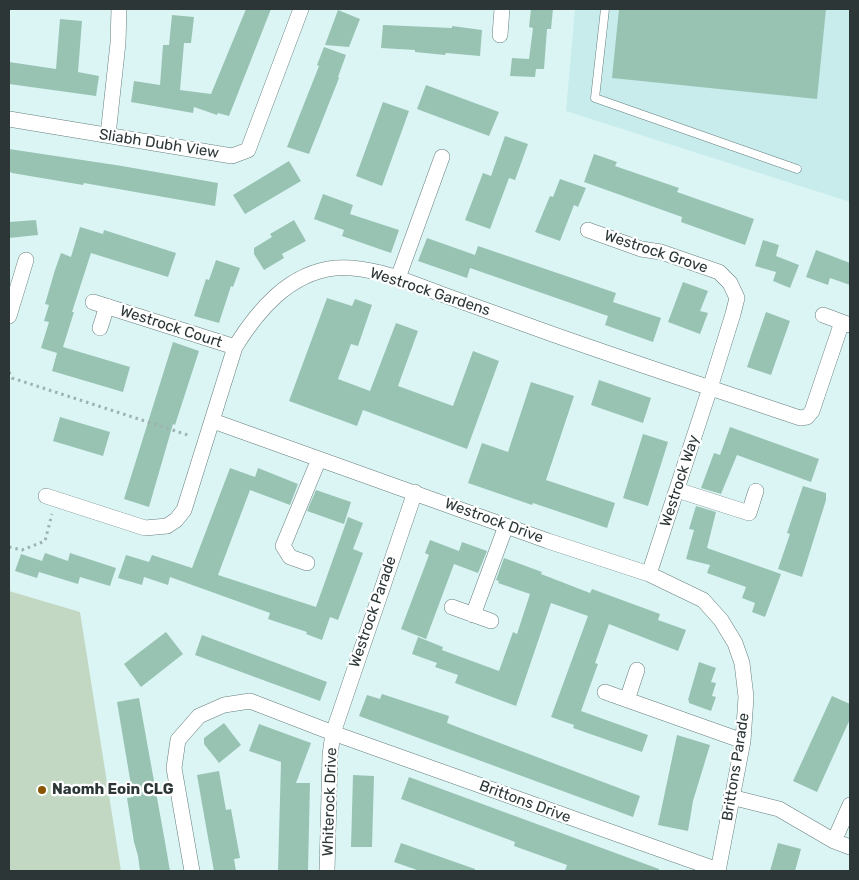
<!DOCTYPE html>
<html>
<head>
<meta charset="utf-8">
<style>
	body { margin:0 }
	#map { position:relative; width:859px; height:880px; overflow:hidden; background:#dbf5f5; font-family:Rubik,sans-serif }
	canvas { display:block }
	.frame { position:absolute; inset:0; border:10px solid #2c3636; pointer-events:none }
</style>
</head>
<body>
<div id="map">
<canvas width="859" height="880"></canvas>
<div class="frame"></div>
</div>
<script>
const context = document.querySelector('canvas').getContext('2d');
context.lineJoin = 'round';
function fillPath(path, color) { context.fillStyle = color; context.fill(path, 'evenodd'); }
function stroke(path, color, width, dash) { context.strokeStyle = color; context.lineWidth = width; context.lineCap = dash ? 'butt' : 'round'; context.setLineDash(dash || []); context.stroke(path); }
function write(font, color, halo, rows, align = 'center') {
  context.font = font + ' Rubik,sans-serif'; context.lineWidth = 4.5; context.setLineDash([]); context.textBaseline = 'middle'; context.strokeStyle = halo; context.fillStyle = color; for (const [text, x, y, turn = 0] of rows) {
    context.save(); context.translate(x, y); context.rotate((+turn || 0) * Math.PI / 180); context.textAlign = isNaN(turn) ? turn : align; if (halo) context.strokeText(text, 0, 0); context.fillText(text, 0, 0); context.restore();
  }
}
fillPath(new Path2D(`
	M575,9H850V202L566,111Z`), '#c8ecec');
fillPath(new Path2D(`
	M9,591L80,612L121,871H9Z`), '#c3d8c3');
fillPath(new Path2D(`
	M246,9H271L229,116L218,113L217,115L194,107L193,113L131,102L134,81L160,85L163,45H169L172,15L194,17L191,43H184L180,90L211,94Z
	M531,9H553L551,29H547L544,69H536L535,77L510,76L512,58L529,59L533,28L529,27Z
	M619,9H826L817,99L612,78Z
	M338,10L360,19L349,47L325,45Z
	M60,19L82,21L78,72L99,76L96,96L9,84V62L56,69Z
	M383,25L452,28V26L482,30L480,56L446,53L445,55L415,52V50L381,48Z
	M324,47L346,55L338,77L339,78L309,154L287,147L319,66L317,65Z
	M426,85L499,112L489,136L417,109Z
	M383,102L409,111L382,186L356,176Z
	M505,136L528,144L515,180L509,178L490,229L465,220L483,173L491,176Z
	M9,149L122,166L218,183L215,206L84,183L83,185L12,173L9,171Z
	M594,154L617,162L615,166L679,188L677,192L754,219L745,245L681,222L682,217L584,182Z
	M289,161L301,181L245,214L233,195Z
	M560,179L586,188L578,207L574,205L560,241L535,232L550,196L553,197Z
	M323,194L353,205L350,214L399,230L391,253L342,236L344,230L314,219Z
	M36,220L38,235L9,238V222Z
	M294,220L306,241L282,254L284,258L264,270L254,254V248L272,237L270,234Z
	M80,227L103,234L104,230L176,253L168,277L91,253L72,312H74L63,347L130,367L123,392L52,371L57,353L41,348L49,322L44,321L49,305L45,304L55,270L61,253L71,257Z
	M427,238L475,255L478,246L616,293L613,302L661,318L653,342L605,325L608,316L470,268L467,278L418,261Z
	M763,240L779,245L776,256L799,265L790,288L773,281L776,272L755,266Z
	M816,250L850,263V285L830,278L828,285L806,277Z
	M216,260L240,268L233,287L231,286L219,323L194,316L206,279L209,280Z
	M683,282L708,291L700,311L708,313L700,334L668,322Z
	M327,298L352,306L355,299L372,305L358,346L351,344L338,379L370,391L396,323L418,331L398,386L453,406L473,351L499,361L467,449L363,410L357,426L289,401Z
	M766,312L790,321L771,375L747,367Z
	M173,342L199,351L175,425L173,424L149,507L124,499Z
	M599,380L651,398L643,423L591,405Z
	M531,382L574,396L546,480L615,503L607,528L533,503L532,505L468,483L482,443L508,452Z
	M60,417L110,432L103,456L53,441Z
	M730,427L819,459L811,482L737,455L721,494L701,488L714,453L720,455Z
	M643,434L668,442L648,506L623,498Z
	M230,468L255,477L258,468L298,484L290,505L250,490L218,575L316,607L348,517L363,523L353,549L363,553L338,620L330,617L322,640L306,634L307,632L268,619L270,613L170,577L168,585L144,577L142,585L118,578L126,555L149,562L152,555L192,568Z
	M803,486L826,493V500L802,577L778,569L790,534L787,533Z
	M316,490L351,502L344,524L307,511Z
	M696,506L716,512L707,548L781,574L765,617L752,612L755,603L742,598L746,587L707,573L710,565L686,559L694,530L689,529Z
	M430,540L459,551L462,542L487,551L478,573L454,564L426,639L401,629L429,555L425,553Z
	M45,553L68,561L70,553L116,568L110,586L80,577L78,584L39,572L37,578L15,571L21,554L42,561Z
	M504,558L542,572L541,574L590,593L592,589L660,614L658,620L686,630L678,651L609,624L595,663L598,664L581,711L648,735L642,752L573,728L574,725L551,717L588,616L551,603L516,706L455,683L458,675L435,667L437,663L412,654L418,637L443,647L442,650L499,671L513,632L517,634L530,594L498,583L499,581L496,580Z
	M166,632L183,654L141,687L124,664Z
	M202,635L327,682L320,701L195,655Z
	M699,662L716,668L711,682L716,683L712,696L716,697L711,711L689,703V701L688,700Z
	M382,694L449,716L447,723L640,796L633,817L359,716L367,695L380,699Z
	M832,696L850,704V719L817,792L793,781Z
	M139,698L165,842L170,871H140L138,856L134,842L127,798L133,797L117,702Z
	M224,723L241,745L219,763L204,744V738Z
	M259,724L311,743L296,783H310L308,871H278L281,762L249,751Z
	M677,735L710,745L693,801L688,831L658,825Z
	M219,771L226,810L231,809L240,858L234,859L236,871H214L207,832L197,775Z
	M353,775L374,776L372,847H351Z
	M409,777L659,869V871H565L567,865L514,846L515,842L401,799Z
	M401,843L475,869V871H420L394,862Z
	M778,843L801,849L795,871H770Z`), '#98c3b3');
const lane = new Path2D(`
	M605,9L595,98L797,169`);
const street = new Path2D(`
	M500,35L502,9
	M9,119L232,156L248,150L301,9
	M108,135L118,43L119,9
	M588,230L641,249L661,252L719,272L730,283L737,298L733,314L710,388L649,574
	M398,278L442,157
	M93,302L235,347
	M823,315L850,325
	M9,316L26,260
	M100,328L107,306
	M213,421L548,541L649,574L703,600L721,620L735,643L742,663L746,697L743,741L718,871
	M677,490L749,513L756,491
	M46,496L145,528L167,526L176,520L184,510L235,347C258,310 289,273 335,268C371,265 408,282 441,294C478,307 515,321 552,334C634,363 717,390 800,418L807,417L812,411L842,322
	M307,563L290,557L283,546L319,459
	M452,607L491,621
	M473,615L506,526
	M605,692L743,741
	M627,700L637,670
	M731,797L779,809L834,841L850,847
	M834,841L850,805
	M192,871L174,768L178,740L199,716L224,705L250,701L333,733L718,870
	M327,871L330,755L333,733L415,492`);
stroke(lane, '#677e7e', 9);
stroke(street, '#677e7e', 16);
stroke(new Path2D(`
	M9,372L12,378L191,436
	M9,547L22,550L45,541L52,514`), '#9eb2b2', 3, [2.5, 4]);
stroke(lane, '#fff', 8);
stroke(street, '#fff', 15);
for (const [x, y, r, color] of [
	[42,790,5,"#8b5604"]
]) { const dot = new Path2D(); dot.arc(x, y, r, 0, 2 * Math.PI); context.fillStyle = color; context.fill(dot); stroke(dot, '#fff', 2); }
write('15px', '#2c3636', '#fff', [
	["Sliabh Dubh View",159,144,9],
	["Westrock Grove",656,252,18],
	["Westrock Gardens",430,292,18],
	["Westrock Court",171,327,18],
	["Westrock Way",680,481,-72],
	["Westrock Drive",494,521,20],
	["Westrock Parade",373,612,-71],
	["Brittons Parade",736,767,-81],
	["Whiterock Drive",330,802,-88],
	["Brittons Drive",525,802,20]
]);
write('bold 15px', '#2c3636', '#fff', [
	["Naomh Eoin CLG",52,790]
], 'left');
</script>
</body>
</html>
